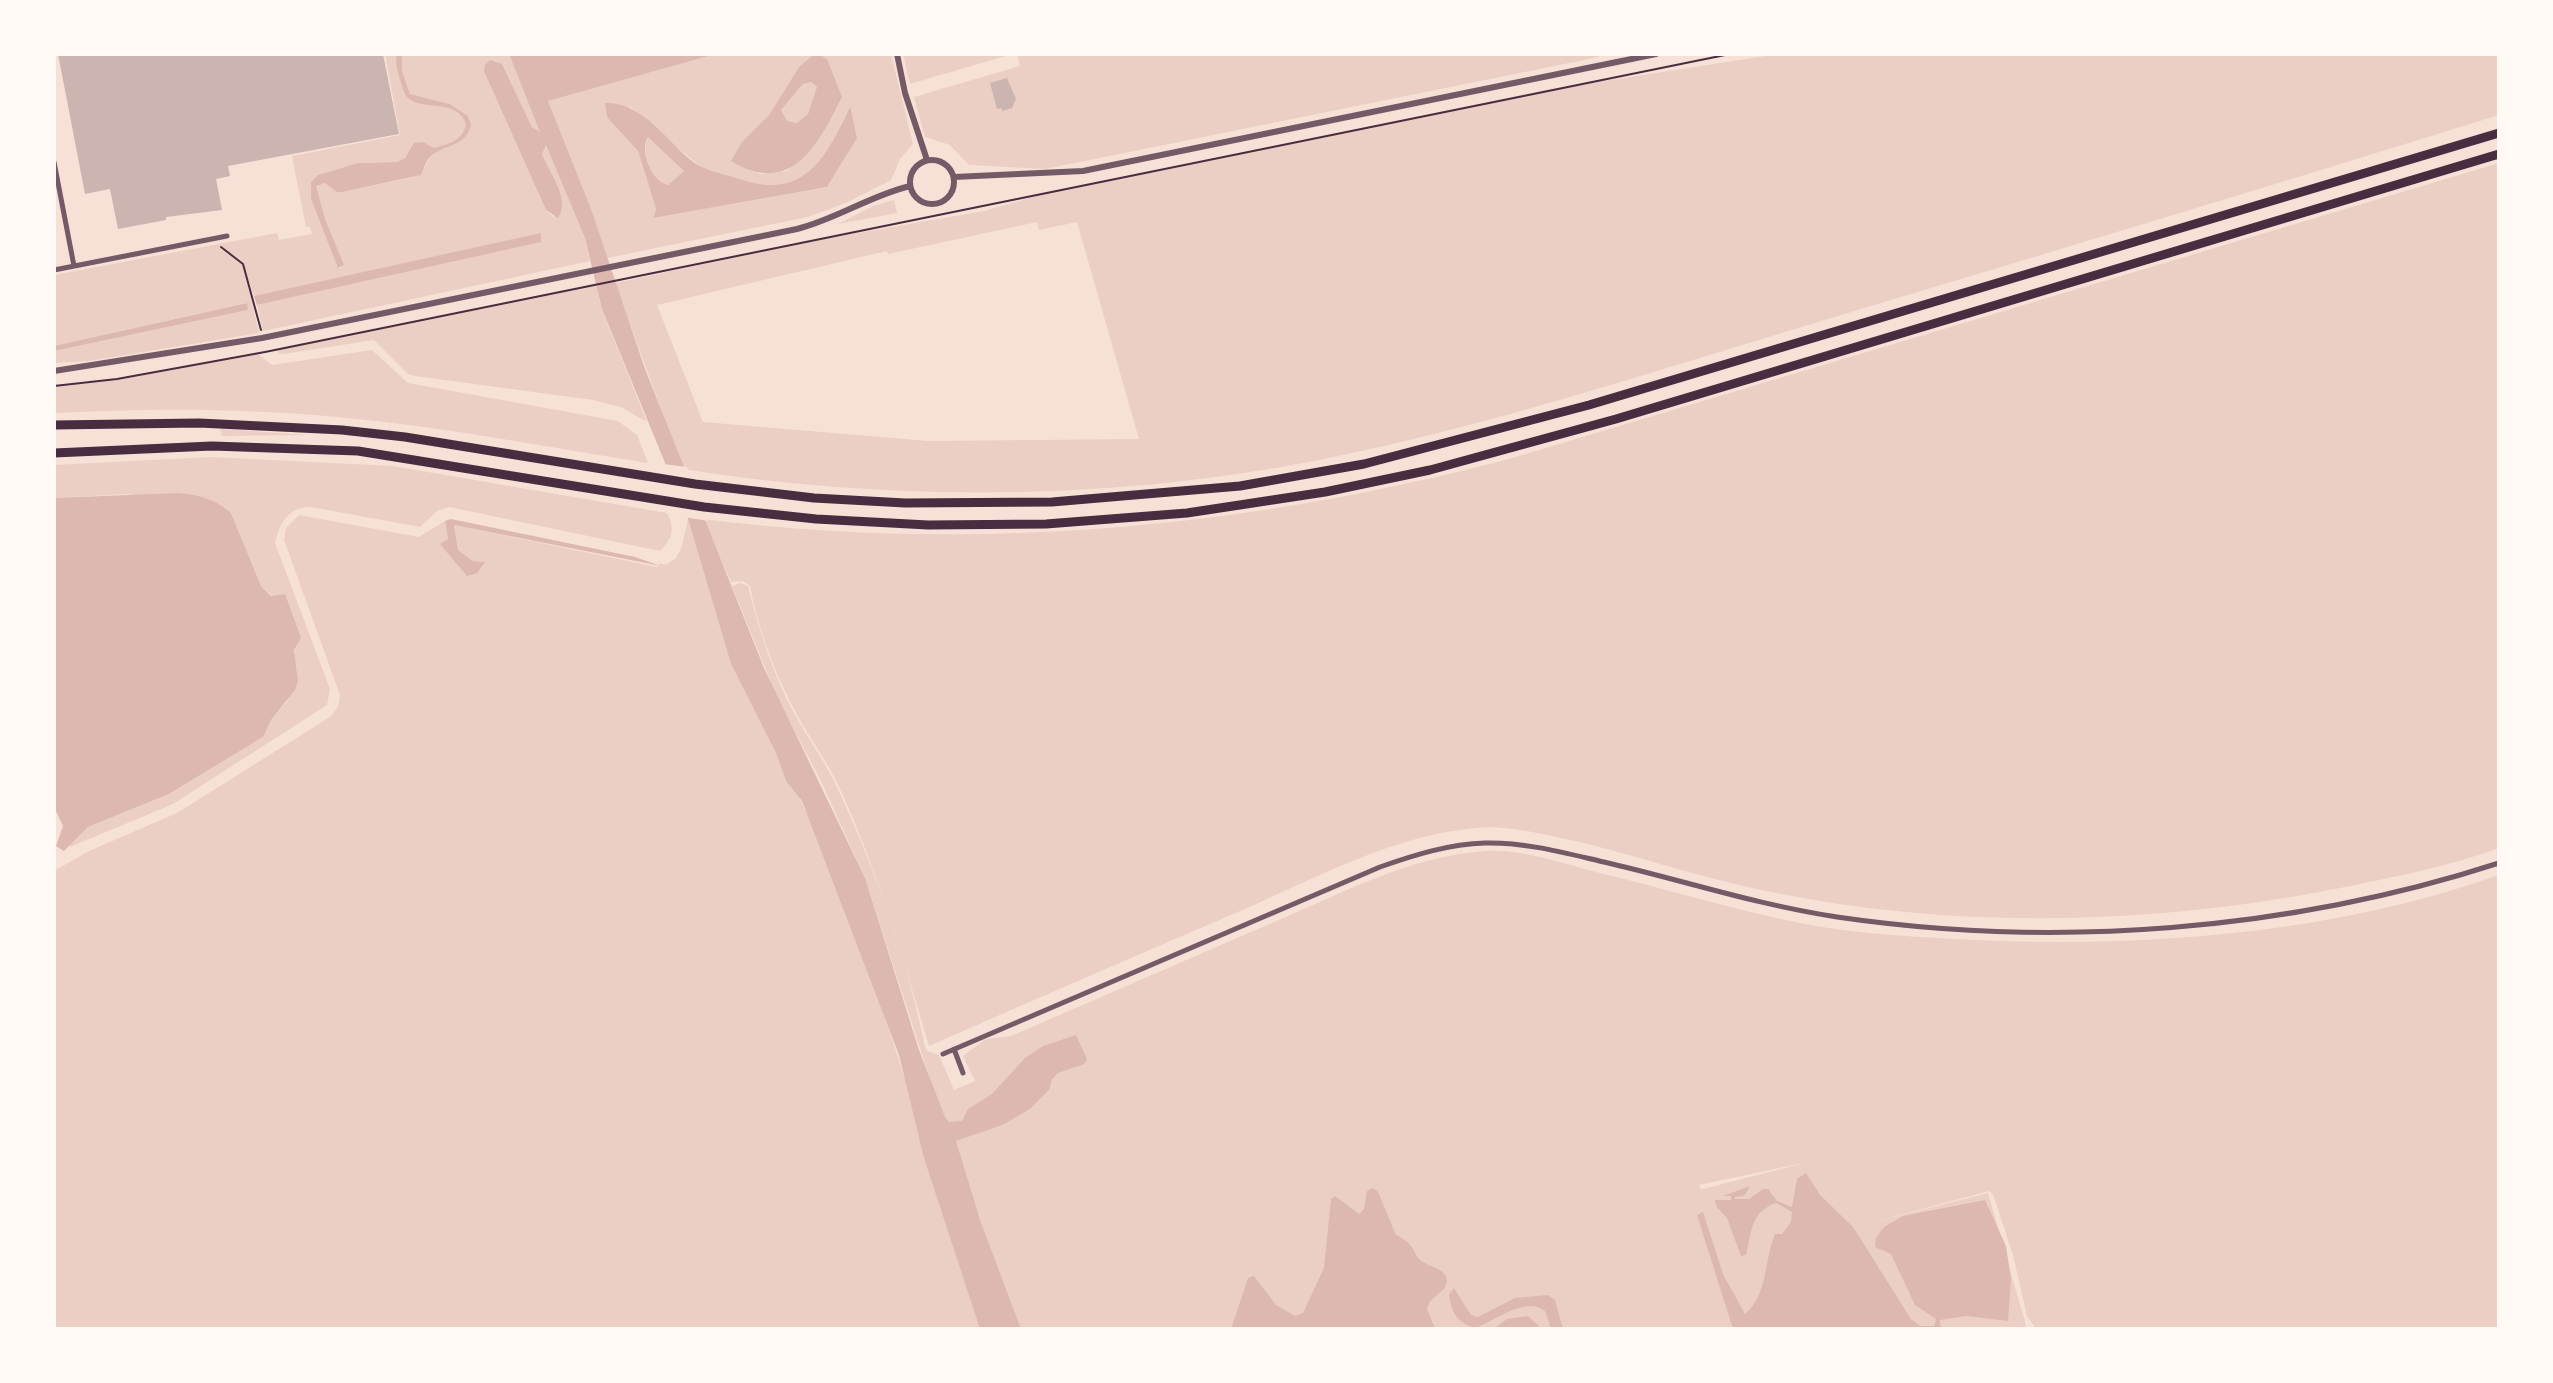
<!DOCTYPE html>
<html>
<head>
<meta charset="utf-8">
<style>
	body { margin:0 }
	#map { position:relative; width:2553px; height:1383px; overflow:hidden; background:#f7e1d7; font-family:"Alegreya Sans",sans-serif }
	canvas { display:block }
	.frame { position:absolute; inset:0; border:56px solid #fffaf5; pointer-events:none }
</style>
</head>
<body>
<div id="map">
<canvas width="2553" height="1383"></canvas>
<div class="frame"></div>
</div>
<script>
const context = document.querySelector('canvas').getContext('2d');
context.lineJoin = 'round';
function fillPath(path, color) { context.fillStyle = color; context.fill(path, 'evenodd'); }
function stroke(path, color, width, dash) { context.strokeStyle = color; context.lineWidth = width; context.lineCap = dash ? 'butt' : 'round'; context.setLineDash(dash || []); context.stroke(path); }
fillPath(new Path2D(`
	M385,54H397L398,72L410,100C429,105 458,103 466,124C463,140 449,144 434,148L423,142L411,148L405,158L397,162L358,163L318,175L311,199L339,268H341L315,190L316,186L325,183L342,192L414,177L423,172L429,157C446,144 466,147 471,123L468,116L450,104L410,94L402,71V54H509L541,133L532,127L502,64L485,65V71L546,210L554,218L542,154L546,144L585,238L590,261L263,331L257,305L540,242L541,234L254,296L243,264L259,333L89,361L54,363V351L248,310L246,303L54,346V275L277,233L279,240L312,234L310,227H306L292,156L400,135Z
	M716,54H891L913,144L900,159L891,180L848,202L808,217L607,258L548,101ZM799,67L842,97L787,171L760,174L732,161L743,142L769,115ZM610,103L632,108L703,169L759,186L784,185L807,175L828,152L849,107L857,138L827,187L653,218L656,209L638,151Z
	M903,54H1012L910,84Z
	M1017,54H1599V57L1045,169L969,165L950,145L925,137L914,97L1020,66Z
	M1778,54H2499V115C2275,185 2050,252 1825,320C1657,370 1491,426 1319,460C1112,501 890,502 683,469L615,283L823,239L984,211L1047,193L1546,90ZM1037,222L1039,230L1077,222L1139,439L928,441L703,422L657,305L887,251L888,254Z
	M811,82L817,87L808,115L797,123L786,121L781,110L803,84Z
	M648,137L682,166L685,172L668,185C652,182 640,151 648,137Z
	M2499,163V848C2447,867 2394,877 2340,888C2154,925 1957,930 1771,892C1698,878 1629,852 1557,837C1531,832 1502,825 1476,828C1395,835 1317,877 1245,909C1139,954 1034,1000 929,1046C903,958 878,872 840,789C828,763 811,740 797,715C776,676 758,629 750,586L743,581L731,582L703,519C976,553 1237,529 1502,461Z
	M894,200L897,213L838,224L873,206Z
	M596,285L602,310L647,422L621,407L593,400L415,376L408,374L374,340L284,354H279L277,349Z
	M372,350L408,383L618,421L637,435L648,463C545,447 441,426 337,417C242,408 149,408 54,413V387L128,378L257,353L272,365Z
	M220,429L310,435L222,436Z
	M210,457L393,466L667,513C675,527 673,539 660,551L449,507L437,511L420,527L311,507C288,507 280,523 275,543L330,689L327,705L173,804L70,847L71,841L88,827L169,794L263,737L271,720L288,700L297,670L294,657L296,642L285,594L272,596L261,586L231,513L128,494L54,498V465Z
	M299,515L419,537L445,521L448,539L445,548L468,576L484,562L473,561L458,550L454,525L657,567L660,564L657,562L666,565L676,558L682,546L688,519L731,664L776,753L786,781L796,791L812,824L878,996L908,1088L932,1085L865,878L820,779L777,697L732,586L740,583L748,586C759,629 773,675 795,715C809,740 826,763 838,789C876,871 907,958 925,1047L927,1051L939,1055L954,1090L975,1081L963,1056L986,1039L1011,1036C1099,998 1186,960 1274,922C1340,894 1413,855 1486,851C1522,849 1558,862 1592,871C1660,887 1727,908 1795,922C1848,933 1902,936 1956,939C2134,949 2330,935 2499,875V1329H2036L2027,1316L2013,1255L1993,1194L1989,1191L1867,1224L1988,1193L2027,1329H54V871L89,851L177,813L330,717L338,707L340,695L284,540L286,528ZM1808,1162L1703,1189L1700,1188L1699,1185Z`), '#ebcfc5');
fillPath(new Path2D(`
	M397,54H402V71L410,94L450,104L468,116L471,124C466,147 449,143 432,155C425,160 425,168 421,175L342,192H337L325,183L316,186L325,219L344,265L338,268L311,199V182L318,175L358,163L397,162L405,158L414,143L423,142L434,148C449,144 463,140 466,124C456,97 420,112 407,97C403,92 401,82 399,76C397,69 395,62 397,54Z
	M509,54H716L548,101L591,209L645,369L764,668L865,878L919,1050L945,1117L949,1122L962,1121L968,1109L992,1094L1025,1058L1043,1046L1076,1035L1087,1059L1084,1064L1058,1073L1052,1079L1049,1090L1030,1109L1002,1125L956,1141L980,1220L1021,1329H980L924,1158L899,1055L802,801L786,781L776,753L731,664L688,519L602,309L585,238L546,145L542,154C549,173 571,199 558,218L546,210L484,71L485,65L490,60L502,64L532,127L540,132Z
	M820,55L827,59L842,97C818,144 792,198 731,161L742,142L769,115L799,67L812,56ZM811,82L817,87L808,114L797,123L787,121L781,110L803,84Z
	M605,103C641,101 666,140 692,161C705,171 721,173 736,178C803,202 825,161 850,106L857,138L827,187L653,218L656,209L638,151L607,117ZM648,137L684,171L668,185C652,182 639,150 648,137Z
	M541,233V242L257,305L254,296Z
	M247,303L248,310L54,351V346Z
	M178,493C199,495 215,499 231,513L261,586L271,596L285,594L301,638L294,650L298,681L295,690L271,720L263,737L169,794L88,827L64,851L56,846L63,826L54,807V498Z
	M451,519L635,557L661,566L454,525L458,550L473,561L485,562L477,573L467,576L440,544L448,539L445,521Z
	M1806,1173L1820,1195L1853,1227L1911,1319L1920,1326H1934L1936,1319L1915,1305L1891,1254L1875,1247L1876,1238L1884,1227L1903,1216L1985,1200L2006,1246L2011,1280L2008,1321L1966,1316L1940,1320V1325L1943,1329H1733L1697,1215L1703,1212L1723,1274L1745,1314C1768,1295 1764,1260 1775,1234H1782L1791,1222L1792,1212L1776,1203C1750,1212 1752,1232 1746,1255L1741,1256L1727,1218L1716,1206L1715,1200H1731V1196H1723L1750,1186L1744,1196L1735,1197V1199H1749L1763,1189H1768L1777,1201L1792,1207L1797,1179Z
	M1373,1188L1378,1192L1396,1235C1418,1245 1411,1255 1423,1262C1434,1269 1453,1270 1445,1288L1430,1301L1427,1309L1435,1329H1231L1248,1278L1254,1276L1276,1305L1295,1316L1303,1313L1324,1268L1331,1199L1335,1196L1359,1214L1364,1209L1367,1191Z
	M1454,1288L1471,1315L1478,1317L1515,1298L1548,1295L1555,1300L1563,1329H1551L1545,1311C1525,1295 1494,1322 1475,1328C1457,1322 1452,1314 1449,1295Z
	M1528,1316L1542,1329H1493L1507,1319Z`), '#dcb8b0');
fillPath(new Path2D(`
	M663,464L687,467L708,521L684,517Z`), '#f7e1d7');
fillPath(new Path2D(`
	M58,54H383L399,134L228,166L230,176L216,179L222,210L166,217V220L118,229L110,189L85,194Z
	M1007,78L1016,99L1012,108L1002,111L1001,108L997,109L990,83Z`), '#ccb4b1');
stroke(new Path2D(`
	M221,247L243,264L261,330
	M54,386L117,379L265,352L1730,54`), '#4a2c40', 2);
stroke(new Path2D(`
	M54,162L74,266
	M54,270L227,236
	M954,1049L963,1073
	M943,1054L1380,867C1414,855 1449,844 1485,843C1525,842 1565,853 1604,862C1682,880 1757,905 1837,917C2056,949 2289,931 2499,863`), '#755966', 5);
stroke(new Path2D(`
	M897,54L905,93L927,160
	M910 182a22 22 0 1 1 44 0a22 22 0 1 1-44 0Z
	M954,177L1083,171L1656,54
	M54,371L262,338L797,229C837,219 869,196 910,186`), '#755966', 6);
stroke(new Path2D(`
	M54,425L199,423L342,430L405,437L695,484L814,498L905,503L1052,502L1240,486L1364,464L1589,405L2499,133
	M54,453L212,446L358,451L704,507L816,519L928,525L1046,524L1187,513L1325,492L1430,470L1616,419L2499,154`), '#4a2c40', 9);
</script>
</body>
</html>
